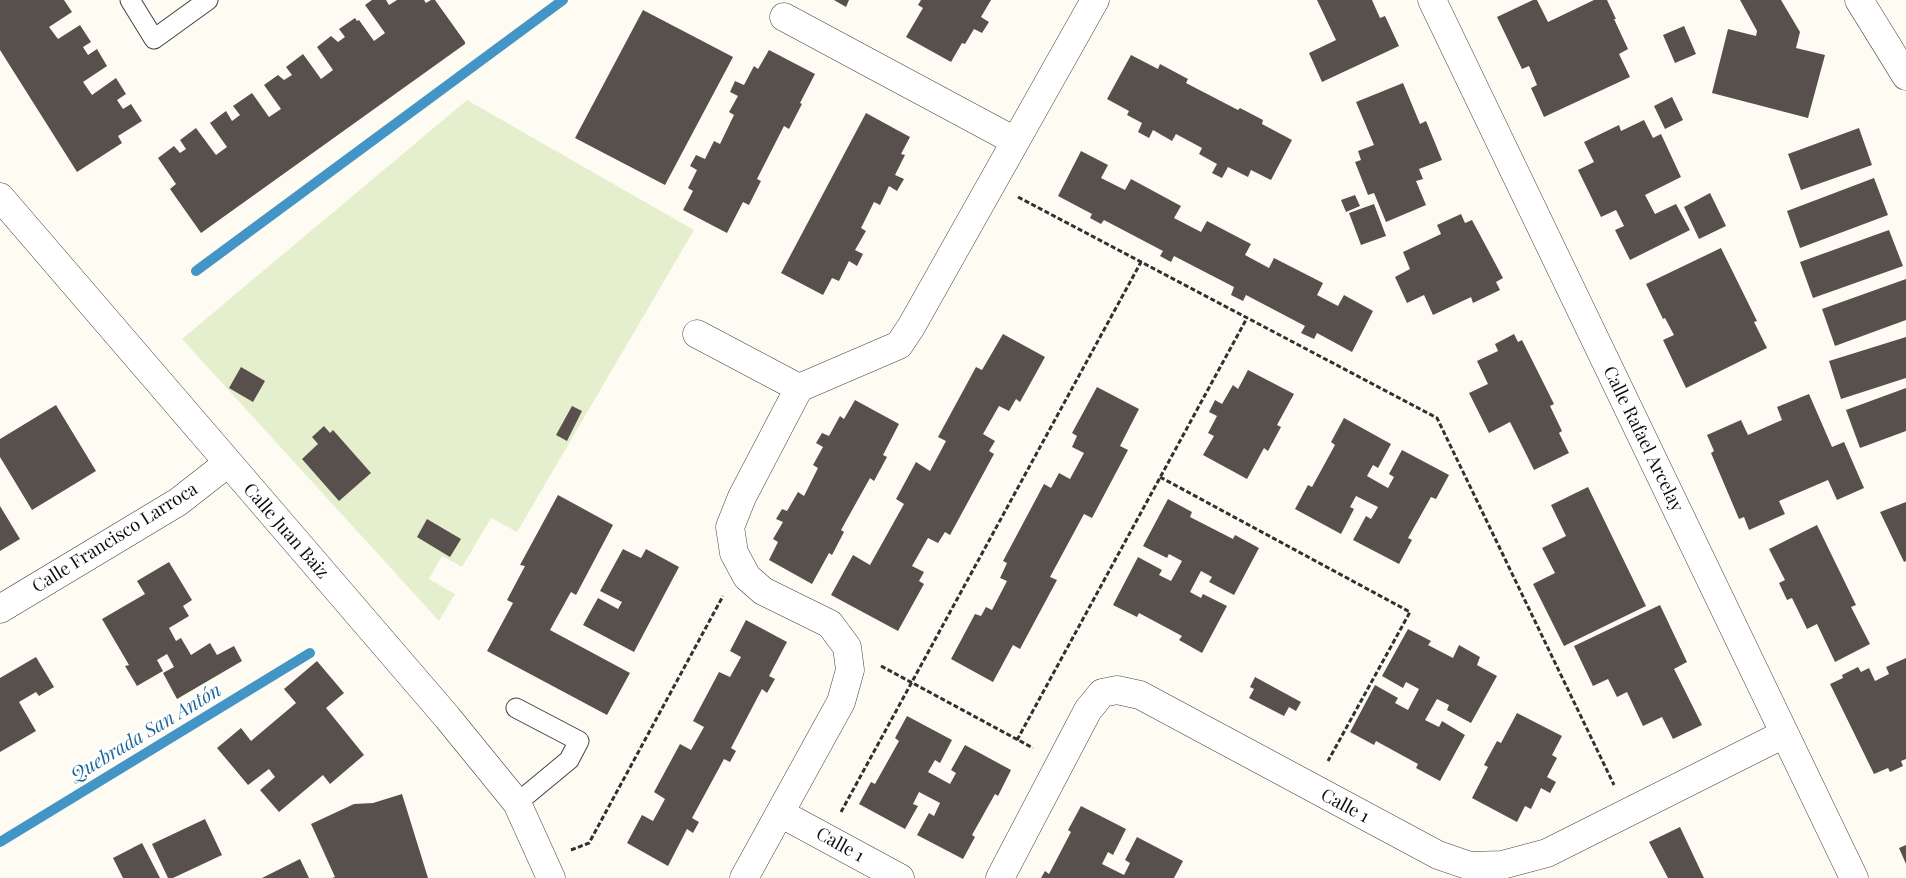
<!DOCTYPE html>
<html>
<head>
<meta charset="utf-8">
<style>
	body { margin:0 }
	canvas { display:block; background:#fefcf2 }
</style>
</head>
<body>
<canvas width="1906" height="878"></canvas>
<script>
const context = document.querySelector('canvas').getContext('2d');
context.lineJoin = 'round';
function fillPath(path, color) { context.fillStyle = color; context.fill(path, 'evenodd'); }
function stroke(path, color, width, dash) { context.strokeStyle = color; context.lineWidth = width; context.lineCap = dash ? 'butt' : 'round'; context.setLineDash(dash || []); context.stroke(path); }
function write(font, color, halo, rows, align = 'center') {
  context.font = font + ' "Playfair Display",serif'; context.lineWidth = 5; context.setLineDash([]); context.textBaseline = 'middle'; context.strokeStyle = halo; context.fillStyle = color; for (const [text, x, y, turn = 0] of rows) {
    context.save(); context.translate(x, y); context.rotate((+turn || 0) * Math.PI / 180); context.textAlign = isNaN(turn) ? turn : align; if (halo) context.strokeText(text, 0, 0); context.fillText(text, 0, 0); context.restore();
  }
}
fillPath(new Path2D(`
	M467,100L694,230L517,532L491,518L462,567L442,556L429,579L455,594L439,621L182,339Z`), '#e5efce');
stroke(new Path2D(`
	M196,271L563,0
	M0,842L310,653`), '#4495c7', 10);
fillPath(new Path2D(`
	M0,0H64L72,12L49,27L58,39L80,25L91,42L83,47L88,55L97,49L107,66L83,82L92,95L116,78L126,94L117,100L123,109L131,104L142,121L118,136L122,143L77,172L0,50Z
	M372,0H386L389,5L397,0H424L426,3L431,0H435L465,42V44L201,233L170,189L176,184L158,158L174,146L180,153L186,149L180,140L196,128L216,155L227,147L210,123L226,111L232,121L240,115L233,106L252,93L269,117L281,109L264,85L278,75L284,80L292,75L286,67L303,54L321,79L333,70L317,47L331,36L338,42L345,37L339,29L355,18L357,21L359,20L374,41L385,33L365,5Z
	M834,0H849L846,7Z
	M921,0H991L981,17L989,22L982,33L974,29L965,44L962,43L951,62L906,37L923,8L918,5Z
	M1317,0H1372L1380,18L1385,16L1399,46L1322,82L1309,53L1336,40Z
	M1533,0H1537L1548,22L1594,0H1607L1616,19H1614L1628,49L1619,54L1630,77L1544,117L1531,88L1537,85L1529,66L1522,69L1497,17Z
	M1740,0H1781L1800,32L1796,48L1825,55L1808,118L1712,93L1728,29L1756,36L1757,31Z
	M643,10L733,57L665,185L575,138Z
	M1684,26L1696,54L1675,63L1663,35Z
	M769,50L815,74L800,103L802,104L789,129L784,126L757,179L761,181L749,205L743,202L727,233L683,210L693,191L688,188L697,170L690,166L696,155L705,159L714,141L720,144L734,115L729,112L738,96L730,92L735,81L744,85L754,66L758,69Z
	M1131,55L1158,69L1160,64L1188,79L1186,83L1238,110L1240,108L1263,120L1262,124L1292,140L1271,180L1251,170L1248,177L1228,167L1222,178L1212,173L1217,164L1199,154L1202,148L1176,134L1172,141L1153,130L1149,138L1138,132L1142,123L1127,115L1129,111L1107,99Z
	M1403,83L1420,124L1426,121L1442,160L1419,169L1423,179L1416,181L1426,205L1386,222L1374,193L1368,195L1355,162L1361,160L1358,151L1374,145L1356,102Z
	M1672,97L1683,120L1665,129L1654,106Z
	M866,113L910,137L901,154L905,155L895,175L904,179L897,191L889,186L880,205L874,202L861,228L866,231L855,250L863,254L857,266L849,261L839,281L832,278L823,295L781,273Z
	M1644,120L1653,138L1661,134L1681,177L1645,195L1655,214L1676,204L1690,230L1630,260L1615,230L1624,226L1616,210L1601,217L1578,170L1594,162L1584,142L1619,125L1621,131Z
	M1859,128L1872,165L1801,190L1788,154Z
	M1081,151L1108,165L1101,178L1125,190L1131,179L1181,206L1174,218L1201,232L1207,221L1251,244L1245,255L1269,268L1274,258L1323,283L1317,295L1338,306L1344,295L1373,311L1352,352L1317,333L1314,339L1301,333L1305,326L1246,295L1243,301L1231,295L1234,287L1174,256L1171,262L1160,256L1163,251L1104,220L1101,224L1090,218L1092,214L1058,196Z
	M1874,178L1888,215L1800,248L1787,211Z
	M1710,193L1726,226L1699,239L1684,207Z
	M1355,195L1360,206L1346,212L1341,200Z
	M1374,204L1386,236L1361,245L1349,213Z
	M1461,214L1465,223L1472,220L1503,278L1496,282L1500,290L1473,303L1471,297L1433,315L1424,295L1407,303L1395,277L1410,269L1403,252L1441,234L1437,225Z
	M1889,230L1903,266L1813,298L1800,262Z
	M1721,248L1757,321L1754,322L1767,348L1686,388L1663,340L1674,335L1665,318L1663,319L1646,284Z
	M1906,279V320L1835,346L1822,309Z
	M1003,334L1045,357L1020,402L1016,399L1009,411L999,406L983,434L995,441L989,451L994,454L950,535L945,532L938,543L928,538L912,566L924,572L919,581L924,584L898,631L831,595L853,555L870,565L904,504L896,499L916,462L930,471L946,441L938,437L976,367L982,370Z
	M1514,334L1518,342L1522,340L1554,404L1550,406L1562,431L1559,433L1569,453L1534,470L1510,422L1489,433L1469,393L1488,384L1477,361L1498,351L1495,344Z
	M1906,337V378L1841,399L1829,361Z
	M241,367L265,381L253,402L229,388Z
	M1248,370L1294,394L1277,425L1281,427L1268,451L1264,448L1247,479L1203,455L1214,436L1208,433L1217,416L1209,412L1215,400L1222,404L1233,385L1238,389Z
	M1097,387L1139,409L1120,446L1128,450L1092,518L1084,514L1050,577L1057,580L1020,649L1013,645L993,682L951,659L975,614L981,616L986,607L992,610L1007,581L1000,578L1007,563L1003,561L1044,484L1051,488L1059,473L1070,479L1084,453L1072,447L1077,436L1072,433Z
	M1906,388V431L1860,448L1846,410Z
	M1809,394L1832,447L1844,442L1864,488L1837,500L1828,480L1779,501L1785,514L1749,530L1744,517L1739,519L1711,453L1714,451L1707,435L1741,420L1748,435L1782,420L1777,407Z
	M855,400L899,424L883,455L887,457L874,481L870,478L841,530L844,532L832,555L829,553L812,584L769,560L778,542L773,539L783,522L776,519L782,509L787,511L798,492L804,496L818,468L813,465L823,447L816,443L822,433L829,436L840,416L844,419Z
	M56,405L96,471L32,510L0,457V439Z
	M572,406L582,411L567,441L556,435Z
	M1344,418L1391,444L1378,468L1373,465L1367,476L1388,488L1394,477L1389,474L1402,450L1449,475L1436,499L1431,497L1408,538L1412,540L1399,564L1353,540L1366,516L1371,519L1378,507L1356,496L1350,507L1354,509L1341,534L1295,509L1308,485L1312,487L1335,445L1331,442Z
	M324,426L330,433L333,430L371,473L339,501L302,459L318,444L312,437Z
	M1588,487L1646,606L1564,646L1533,584L1555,573L1542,548L1566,536L1551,505Z
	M558,495L613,525L576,595L571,592L550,630L630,673L607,715L487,651L513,603L507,600L525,566L520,565Z
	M1168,499L1192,512L1190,517L1233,539L1235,535L1259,548L1234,595L1209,582L1212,577L1201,571L1190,592L1201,598L1203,594L1227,606L1202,653L1179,640L1182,636L1139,613L1137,617L1113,605L1138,557L1162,570L1159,575L1171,581L1182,561L1169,554L1167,558L1143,546Z
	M1906,502V561L1904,562L1880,512Z
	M0,506L20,539L0,551Z
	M427,519L461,539L450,557L417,537Z
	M1817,525L1856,605L1851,607L1870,644L1835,662L1817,624L1807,629L1792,598L1787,600L1779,583L1785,580L1769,549Z
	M623,549L641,558L646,549L679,567L634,652L583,625L598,598L618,609L622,602L600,591Z
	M169,562L192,600L183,606L189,616L169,628L176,641L181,638L191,655L210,643L217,655L234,646L242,661L177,699L163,673L174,667L167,654L157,660L163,671L137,686L125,666L129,665L102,619L145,594L137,581Z
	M1660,605L1687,662L1674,669L1702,725L1673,739L1662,717L1643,726L1627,692L1617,697L1608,679L1593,686L1574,646Z
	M746,620L787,642L769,676L775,679L767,693L762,689L731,748L736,751L730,762L724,759L692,818L699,822L693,833L687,829L668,866L627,843L642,815L653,821L665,799L654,792L680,744L691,750L704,727L693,721L719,672L730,677L741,657L730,651Z
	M1408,629L1431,641L1428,645L1453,658L1459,645L1480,657L1477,665L1497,676L1471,723L1447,710L1449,705L1437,699L1425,720L1439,727L1442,721L1465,735L1440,781L1416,768L1418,764L1376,741L1374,745L1350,732L1375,685L1398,698L1395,703L1408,710L1419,689L1406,682L1403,688L1382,676Z
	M36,657L54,687L39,696L36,692L19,702L36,731L0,752V678Z
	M1906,658V759L1901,761L1903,766L1890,772L1888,768L1874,774L1830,684L1843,678L1842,675L1858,667L1861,672L1869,668L1875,681L1889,674L1886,667Z
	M317,661L344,693L326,708L364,755L330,784L323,775L279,812L260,790L275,777L269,769L248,785L217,748L241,728L251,741L296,703L284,689Z
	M1255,677L1301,702L1296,711L1289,707L1284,716L1249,698L1254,689L1250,687Z
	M1517,713L1562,736L1552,755L1557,758L1547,777L1556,782L1550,793L1541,788L1531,809L1525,806L1517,822L1472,798L1488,767L1484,765L1497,741L1501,743Z
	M907,716L952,740L940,763L935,760L928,772L950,784L956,773L951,770L965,745L1011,770L998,796L995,794L972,835L975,837L963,859L917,835L929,813L934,816L940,803L919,792L913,804L918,806L905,829L859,804L871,782L875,784L899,741L895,738Z
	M402,794L428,878H332L335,877L311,824L354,804L373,803Z
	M1081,806L1126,829L1113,855L1108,852L1102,864L1124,875L1130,863L1125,860L1137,837L1183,861L1174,878H1041L1045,871L1049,874L1071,832L1068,830Z
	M205,819L222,855L173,878H168L152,844Z
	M1680,827L1704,878H1668L1649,842Z
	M142,843L160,878H123L113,858Z
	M1906,845V864L1899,848Z
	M300,859L309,878H262Z`), '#58504c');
const service = new Path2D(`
	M130,0L154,39L208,0
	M516,708L579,741L569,760L517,803`);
const minor = new Path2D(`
	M1432,0L1854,878
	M1859,0L1906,76
	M784,17L1015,141
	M697,334L799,388
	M0,609L178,502L228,463
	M780,813L900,878
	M744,878L841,702L850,670L847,647L830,624L763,591L747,577L734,553L730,527L742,497L799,388L899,345L911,327L1095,0
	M1000,878L1088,710L1102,693L1117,690L1140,695L1438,855L1470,866L1502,865L1547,853L1784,734`);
const tertiary = new Path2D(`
	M0,197L447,717L517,803L551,878`);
stroke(service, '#424242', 21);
stroke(minor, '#424242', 29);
stroke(tertiary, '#424242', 29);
stroke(new Path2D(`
	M1018,197L1437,418L1614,785
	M1160,477L1410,612L1328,761
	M881,666L1033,748
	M1017,740L1247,318
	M841,812L1141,262
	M571,850L589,843L723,596`), '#313131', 3, [5, 2.5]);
stroke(service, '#fff', 19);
stroke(minor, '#fff', 28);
stroke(tertiary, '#fff', 28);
write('18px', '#0f0f0f', '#fff', [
	["Calle Rafael Arcelay",1643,439,64],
	["Calle Juan Baiz",286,531,49],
	["Calle Francisco Larroca",115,538,-32],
	["Calle 1",1345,806,28],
	["Calle 1",840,845,29]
]);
write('italic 19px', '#1e679c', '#fff', [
	["Quebrada San Antón",146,733,-31]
]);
</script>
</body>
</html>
